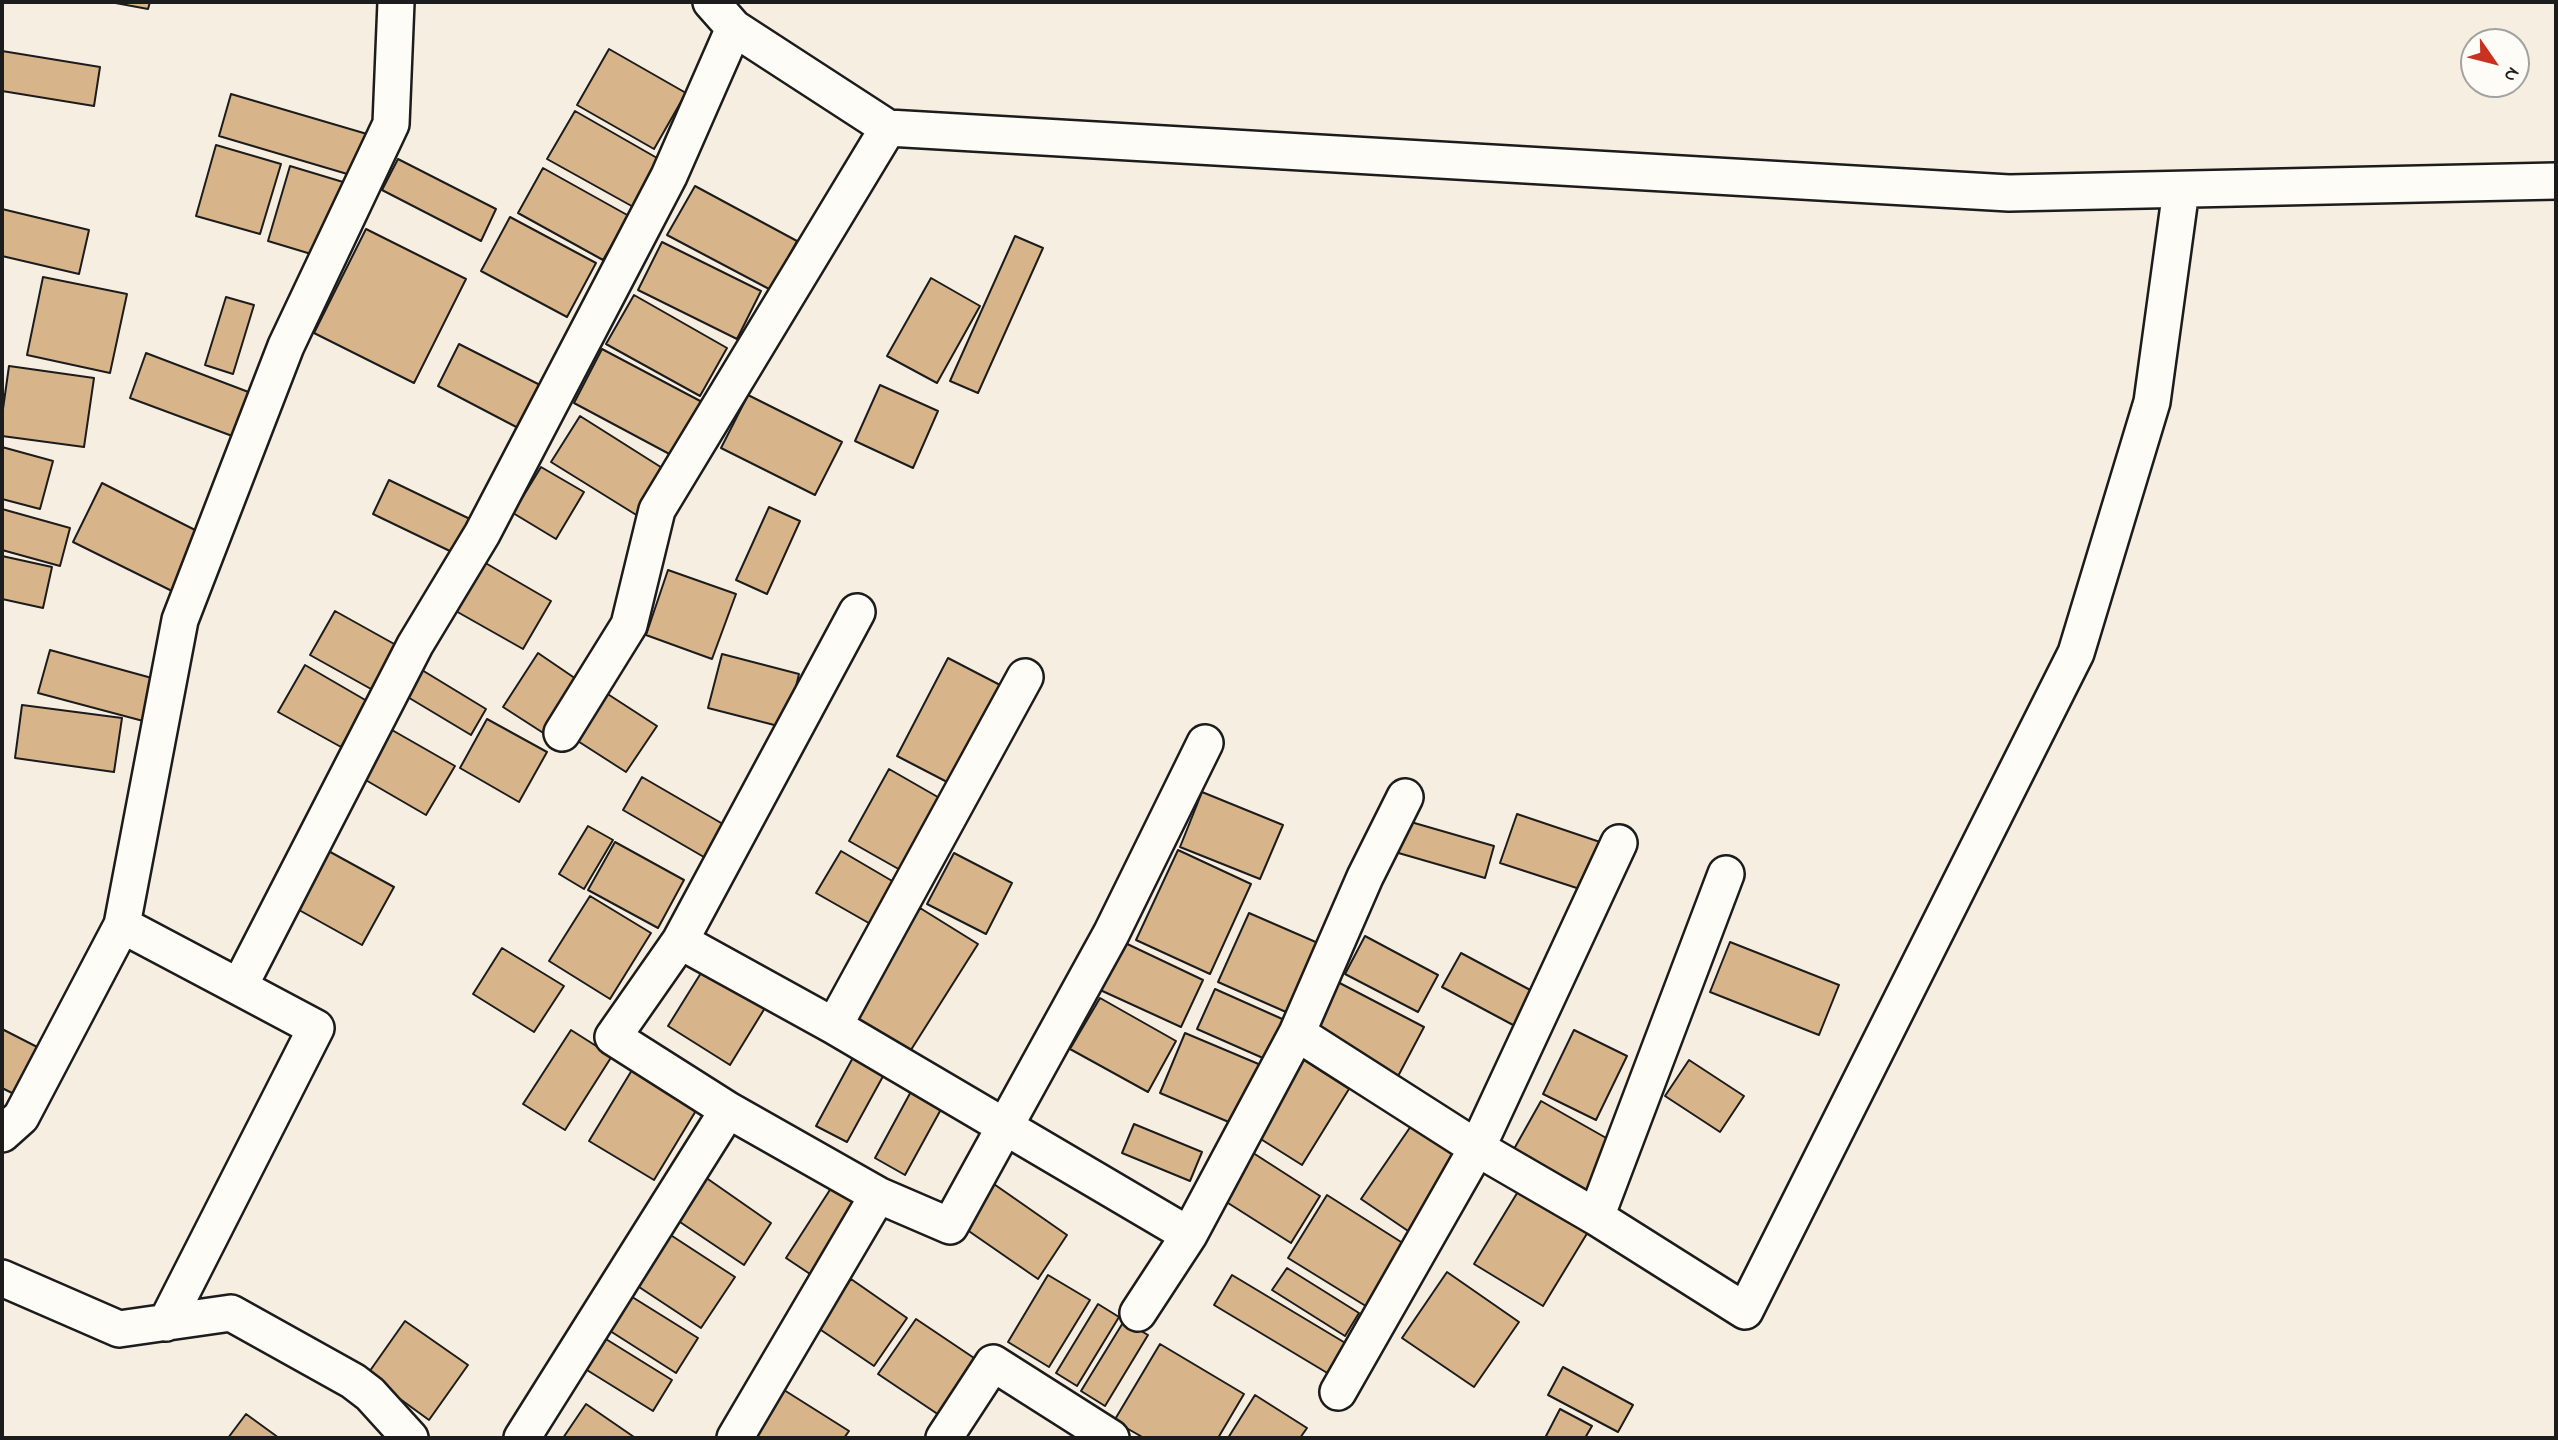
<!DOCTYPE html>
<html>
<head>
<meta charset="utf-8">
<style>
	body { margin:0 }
	#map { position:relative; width:2558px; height:1440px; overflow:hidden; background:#f6eee1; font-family:"Indie Flower",sans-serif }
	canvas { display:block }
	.frame { position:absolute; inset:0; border:4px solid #1c1c1c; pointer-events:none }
	.north { position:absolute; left:2460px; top:28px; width:70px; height:70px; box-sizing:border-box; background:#fdfcf7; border:2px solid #a3a29f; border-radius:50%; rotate:125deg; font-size:19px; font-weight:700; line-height:28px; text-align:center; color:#1c1c1c }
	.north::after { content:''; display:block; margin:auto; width:24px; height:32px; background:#c8321e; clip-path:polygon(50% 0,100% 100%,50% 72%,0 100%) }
</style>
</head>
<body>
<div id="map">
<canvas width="2558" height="1440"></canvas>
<div class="frame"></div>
<div class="north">N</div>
</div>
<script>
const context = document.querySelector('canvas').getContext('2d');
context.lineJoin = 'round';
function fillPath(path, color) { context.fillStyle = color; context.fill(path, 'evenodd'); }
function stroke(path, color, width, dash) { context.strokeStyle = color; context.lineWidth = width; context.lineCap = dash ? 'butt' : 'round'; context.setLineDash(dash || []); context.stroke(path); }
const building = new Path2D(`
	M110,2H150L148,9Z
	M609,49L686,93L654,149L577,105Z
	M2,51L100,67L94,106L2,91Z
	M231,94L367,134L354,176L219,136Z
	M575,111L664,162L637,209L547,159Z
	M216,145L281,164L260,234L196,216Z
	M398,159L496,209L481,241L382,190Z
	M290,166L343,182L321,257L268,241Z
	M543,168L629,216L603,260L518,213Z
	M695,186L797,241L771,290L667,235Z
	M2,209L89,230L79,274L2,256Z
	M510,217L596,263L567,317L481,271Z
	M366,229L466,279L414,383L314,333Z
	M1015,236L1043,248L978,393L950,381Z
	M662,242L761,291L737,339L638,290Z
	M43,277L127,294L110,373L27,355Z
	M931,278L980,306L937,383L887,356Z
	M634,295L727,348L700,396L606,344Z
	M226,297L254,305L233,374L205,365Z
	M459,344L544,387L522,430L438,386Z
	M602,349L704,403L675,457L574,403Z
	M146,353L259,396L243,440L130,398Z
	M9,366L94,378L84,447L2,436V416Z
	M880,385L938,411L913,468L855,441Z
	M748,395L842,442L815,495L721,448Z
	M580,416L667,471L638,516L551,462Z
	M2,447L53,461L40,509L2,499Z
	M541,467L584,492L556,539L513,513Z
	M389,480L470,519L454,553L373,514Z
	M102,483L203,534L174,592L73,542Z
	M769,507L800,521L767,594L736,580Z
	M2,509L70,528L60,566L2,550Z
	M2,556L52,567L43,608L2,599Z
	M482,561L551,601L523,649L454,610Z
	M668,570L736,594L712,659L646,635Z
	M335,611L396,645L371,689L310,655Z
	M50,650L159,680L147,722L38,693Z
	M538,653L582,683L548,736L503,707Z
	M722,654L799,674L786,728L708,708Z
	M948,658L1002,686L951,784L897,756Z
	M305,665L367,701L341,747L278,712Z
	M417,667L486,709L471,735L401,693Z
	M603,691L657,726L626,772L573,738Z
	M22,705L122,718L114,772L15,758Z
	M487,719L547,752L519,802L460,768Z
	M385,726L455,766L426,815L357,775Z
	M889,769L943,800L902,871L849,841Z
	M642,777L728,827L709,860L623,810Z
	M1202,792L1283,825L1260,879L1180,847Z
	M1517,814L1603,843L1586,891L1500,863Z
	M1404,820L1494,846L1485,878L1395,852Z
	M588,826L613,840L584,889L559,874Z
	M615,842L684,880L658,928L588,890Z
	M323,848L394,887L362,945L290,905Z
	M1178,850L1251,884L1210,974L1136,940Z
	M841,851L899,885L874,926L816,893Z
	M954,853L1012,883L986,934L927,904Z
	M590,896L651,933L610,999L549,961Z
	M920,908L978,944L909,1053L851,1017Z
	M1249,913L1318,943L1286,1012L1218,982Z
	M1365,936L1438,975L1418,1012L1345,974Z
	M1121,941L1203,980L1181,1027L1098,989Z
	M1730,942L1839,985L1819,1035L1710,992Z
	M502,948L564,986L534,1032L473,994Z
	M1461,953L1534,992L1515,1026L1442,987Z
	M706,965L768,1003L730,1065L668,1026Z
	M1332,979L1424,1027L1396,1080L1304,1033Z
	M1215,989L1289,1022L1272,1062L1197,1029Z
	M1100,998L1176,1041L1148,1092L1070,1049Z
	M2,1029L45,1051L22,1098L2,1088Z
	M571,1030L612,1056L565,1130L523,1104Z
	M1574,1030L1627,1056L1596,1120L1543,1094Z
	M1185,1033L1268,1068L1243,1128L1160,1093Z
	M856,1052L887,1069L847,1142L816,1126Z
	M1296,1055L1349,1089L1302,1165L1248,1131Z
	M1689,1060L1744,1096L1720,1132L1665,1096Z
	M632,1070L697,1109L654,1180L589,1141Z
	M914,1086L945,1102L905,1175L875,1158Z
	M1541,1101L1615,1143L1589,1191L1514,1149Z
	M1134,1124L1202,1152L1190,1181L1122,1153Z
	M1411,1126L1464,1161L1414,1235L1361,1199Z
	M1247,1149L1320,1196L1291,1243L1217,1196Z
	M705,1177L771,1223L744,1265L677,1220Z
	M835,1182L859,1198L810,1274L786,1258Z
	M991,1182L1067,1235L1038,1279L960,1225Z
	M1522,1185L1591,1227L1543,1306L1474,1264Z
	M1327,1195L1409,1247L1369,1308L1288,1258Z
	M666,1232L735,1277L701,1328L633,1283Z
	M1287,1268L1359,1313L1345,1336L1272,1290Z
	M1447,1272L1519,1322L1474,1387L1402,1338Z
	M1048,1275L1090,1300L1049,1367L1008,1342Z
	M1232,1275L1347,1344L1329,1374L1214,1305Z
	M851,1279L907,1318L874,1366L818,1328Z
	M629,1295L698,1338L676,1373L607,1329Z
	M1098,1304L1119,1317L1077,1386L1056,1373Z
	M916,1319L983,1364L945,1419L878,1374Z
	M405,1321L468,1365L429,1420L367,1375Z
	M1124,1321L1148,1335L1105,1406L1081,1391Z
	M601,1336L672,1380L653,1411L582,1367Z
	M1160,1344L1244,1394L1218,1438H1144L1114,1421Z
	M1563,1367L1633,1405L1618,1432L1548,1395Z
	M784,1390L849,1431L844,1438H753Z
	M1255,1395L1307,1428L1300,1438H1228Z
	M586,1404L634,1437L633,1438H563Z
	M1560,1409L1592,1426L1585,1438H1545Z
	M246,1414L279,1438H228Z`);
fillPath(building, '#d8b48a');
stroke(building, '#1c1c1c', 2);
const street = new Path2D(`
	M711,2L734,28L888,128L2009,193L2556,181
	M857,612L680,941L613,1037L728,1110L878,1195L950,1226L1111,934L1205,743
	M562,733L629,625L657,510L888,128
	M122,925L239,987L415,645L482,534L669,176L734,28
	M680,941L834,1026L1189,1235L1297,1033L1477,1148L1596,1217L1745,1311L2076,653L2152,402L2181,190
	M834,1026L1025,677
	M1297,1033L1365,877L1405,797
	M2,1134L21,1117L122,925L180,620L286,346L391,124L396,2
	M1596,1217L1726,874
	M2,1278L119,1329L231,1313L353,1381L370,1394L410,1438
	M1138,1313L1189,1235
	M166,1323L316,1028L239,987
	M1338,1392L1477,1148L1619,843
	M522,1438L728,1110
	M735,1438L878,1195
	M944,1438L993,1363L1111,1438`);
stroke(street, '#1c1c1c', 40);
stroke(street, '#fdfcf7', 35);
</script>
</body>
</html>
